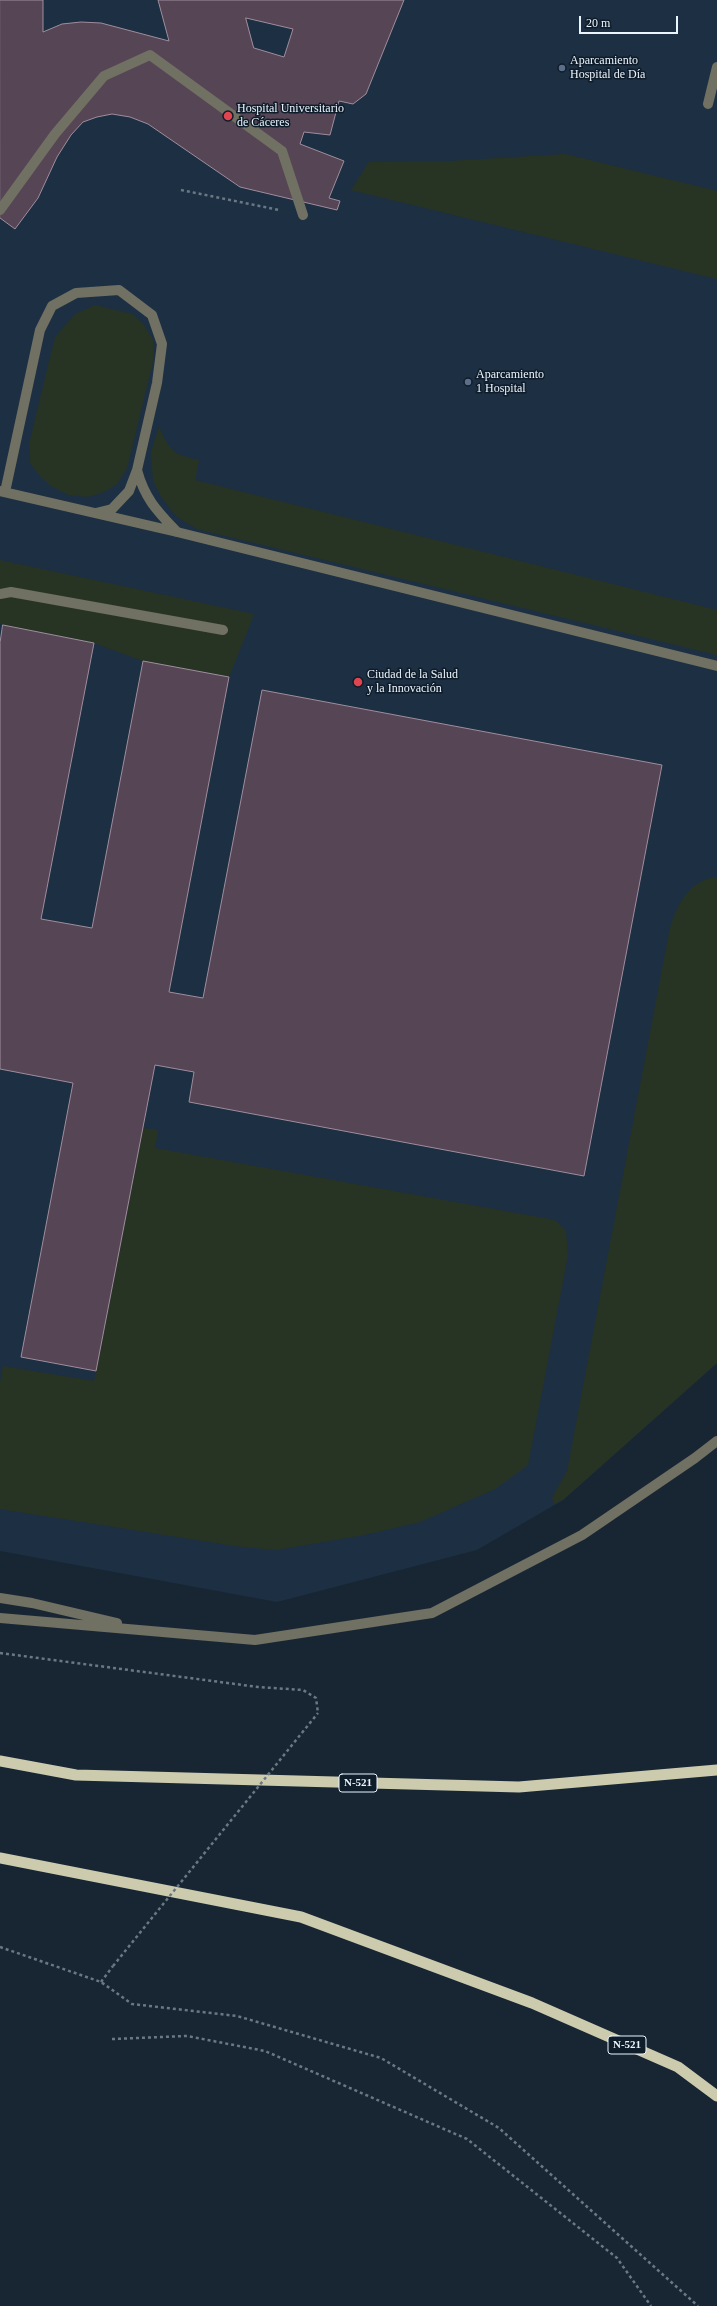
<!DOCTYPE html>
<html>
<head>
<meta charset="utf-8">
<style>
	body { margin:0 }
	#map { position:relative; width:717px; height:2306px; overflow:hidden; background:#182634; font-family:"Times New Roman",serif }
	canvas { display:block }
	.scale { position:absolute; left:579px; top:16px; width:99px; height:18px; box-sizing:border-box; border:2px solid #ebf5fe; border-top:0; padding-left:5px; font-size:12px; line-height:14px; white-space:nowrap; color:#ebf5fe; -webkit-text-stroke:3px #0f1c2a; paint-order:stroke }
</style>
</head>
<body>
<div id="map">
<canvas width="717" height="2306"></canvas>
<div class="scale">20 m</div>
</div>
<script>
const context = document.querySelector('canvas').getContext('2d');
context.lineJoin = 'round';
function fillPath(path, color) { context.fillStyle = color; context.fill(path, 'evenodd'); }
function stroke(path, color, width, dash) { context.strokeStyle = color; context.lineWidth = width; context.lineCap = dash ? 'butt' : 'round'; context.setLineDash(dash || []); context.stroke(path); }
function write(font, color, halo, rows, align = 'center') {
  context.font = font + ' "Times New Roman",serif'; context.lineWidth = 3; context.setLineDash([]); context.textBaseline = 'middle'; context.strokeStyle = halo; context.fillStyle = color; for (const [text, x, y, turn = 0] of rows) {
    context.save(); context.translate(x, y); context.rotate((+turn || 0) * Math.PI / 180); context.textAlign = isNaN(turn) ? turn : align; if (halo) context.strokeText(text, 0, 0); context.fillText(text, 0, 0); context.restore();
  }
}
fillPath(new Path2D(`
	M0,0H717V1363L563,1500L477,1550L277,1602L0,1551Z`), '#1d2f42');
fillPath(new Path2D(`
	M565,154L717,191V279L351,190L369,162L449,161Z
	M95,305L132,314L144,325L153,340V361L127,468L117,484L102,493L87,497L69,495L51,486L40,476L30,463L29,444L55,337L75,314Z
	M159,427C170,452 173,454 199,460L195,480L717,610V655L197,529L176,516L162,498L153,481L151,452Z
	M0,560L254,614L229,677L143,661L94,643L0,624Z
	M717,877V1363L563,1500L555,1504L552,1498L567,1471L670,927C678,904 689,880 717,877Z
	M143,1128L158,1130L155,1148L555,1220L566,1231L568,1255L528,1465L495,1489L420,1522L364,1535L276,1550L235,1546L0,1509V1382L3,1366L94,1381Z`), '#283423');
const building = new Path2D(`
	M0,0H43V32L62,24L81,22L101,23L169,41L158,0H404L366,94L353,104L339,101L330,135L304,132L300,144L344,161L329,198L340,201L337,210L240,187L148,124L130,117L112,114L97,117L83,122L71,135L57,157L38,198L15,229L0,218ZM246,18L293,29L284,57L254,48Z
	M3,625L94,643L41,919L92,928L143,661L229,677L169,992L203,998L262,690L662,765L584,1176L189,1102L194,1072L155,1065L96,1371L21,1357L73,1083L0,1069V643Z`);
fillPath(building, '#564655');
stroke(building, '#9f8d9d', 1);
stroke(new Path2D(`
	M181,190L279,210
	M0,1653L258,1687L303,1690L316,1698L318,1713
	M0,1947L101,1982L132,2004L237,2016L381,2058L499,2128L698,2306
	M101,1982L113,1966
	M112,2039L187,2036L265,2051L467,2139L617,2258L651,2306`), '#6b7884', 2.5, [3, 3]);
stroke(new Path2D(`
	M0,210L55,134L104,76L150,55L282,151L303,215
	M0,594L11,592L223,630`), '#707063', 10);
stroke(new Path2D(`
	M708,104L717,67
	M137,470C145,499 157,511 177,532
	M0,491L177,532L717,666
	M5,492L40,330L52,306L76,293L119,290L152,315L162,344L157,383L137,470L129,491L112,509L96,513
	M0,1598L32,1603L117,1623
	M0,1618L255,1640L432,1613L582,1535L695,1458L717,1441`), '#707063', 10);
stroke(new Path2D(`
	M0,1761L76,1775L519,1787L717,1770
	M0,1858L301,1917L532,2003L678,2067L717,2096`), '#cccbae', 11);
stroke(new Path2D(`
	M113,1966L318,1713`), '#6b7884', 2.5, [3, 3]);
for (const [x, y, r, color] of [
	[562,68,4,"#5c6f8a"],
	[228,116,5,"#e0444e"],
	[468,382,4,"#5c6f8a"],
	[358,682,5,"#e0444e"]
]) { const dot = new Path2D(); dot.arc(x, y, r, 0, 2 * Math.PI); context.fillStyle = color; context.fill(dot); stroke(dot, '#0f1c2a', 1.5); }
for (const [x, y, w] of [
	[358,1783,38],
	[627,2045,38]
]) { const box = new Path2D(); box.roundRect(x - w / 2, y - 9, w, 18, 3); context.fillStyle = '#0f1c2a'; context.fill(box); stroke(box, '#ebf5fe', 1); }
write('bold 11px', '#ebf5fe', null, [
	["N-521",358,1783],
	["N-521",627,2045]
]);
write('12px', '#ebf5fe', '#0f1c2a', [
	["Aparcamiento",570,61],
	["Hospital de Día",570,75],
	["Hospital Universitario",237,109],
	["de Cáceres",237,123],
	["Aparcamiento",476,375],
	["1 Hospital",476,389],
	["Ciudad de la Salud",367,675],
	["y la Innovación",367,689]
], 'left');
</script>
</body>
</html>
